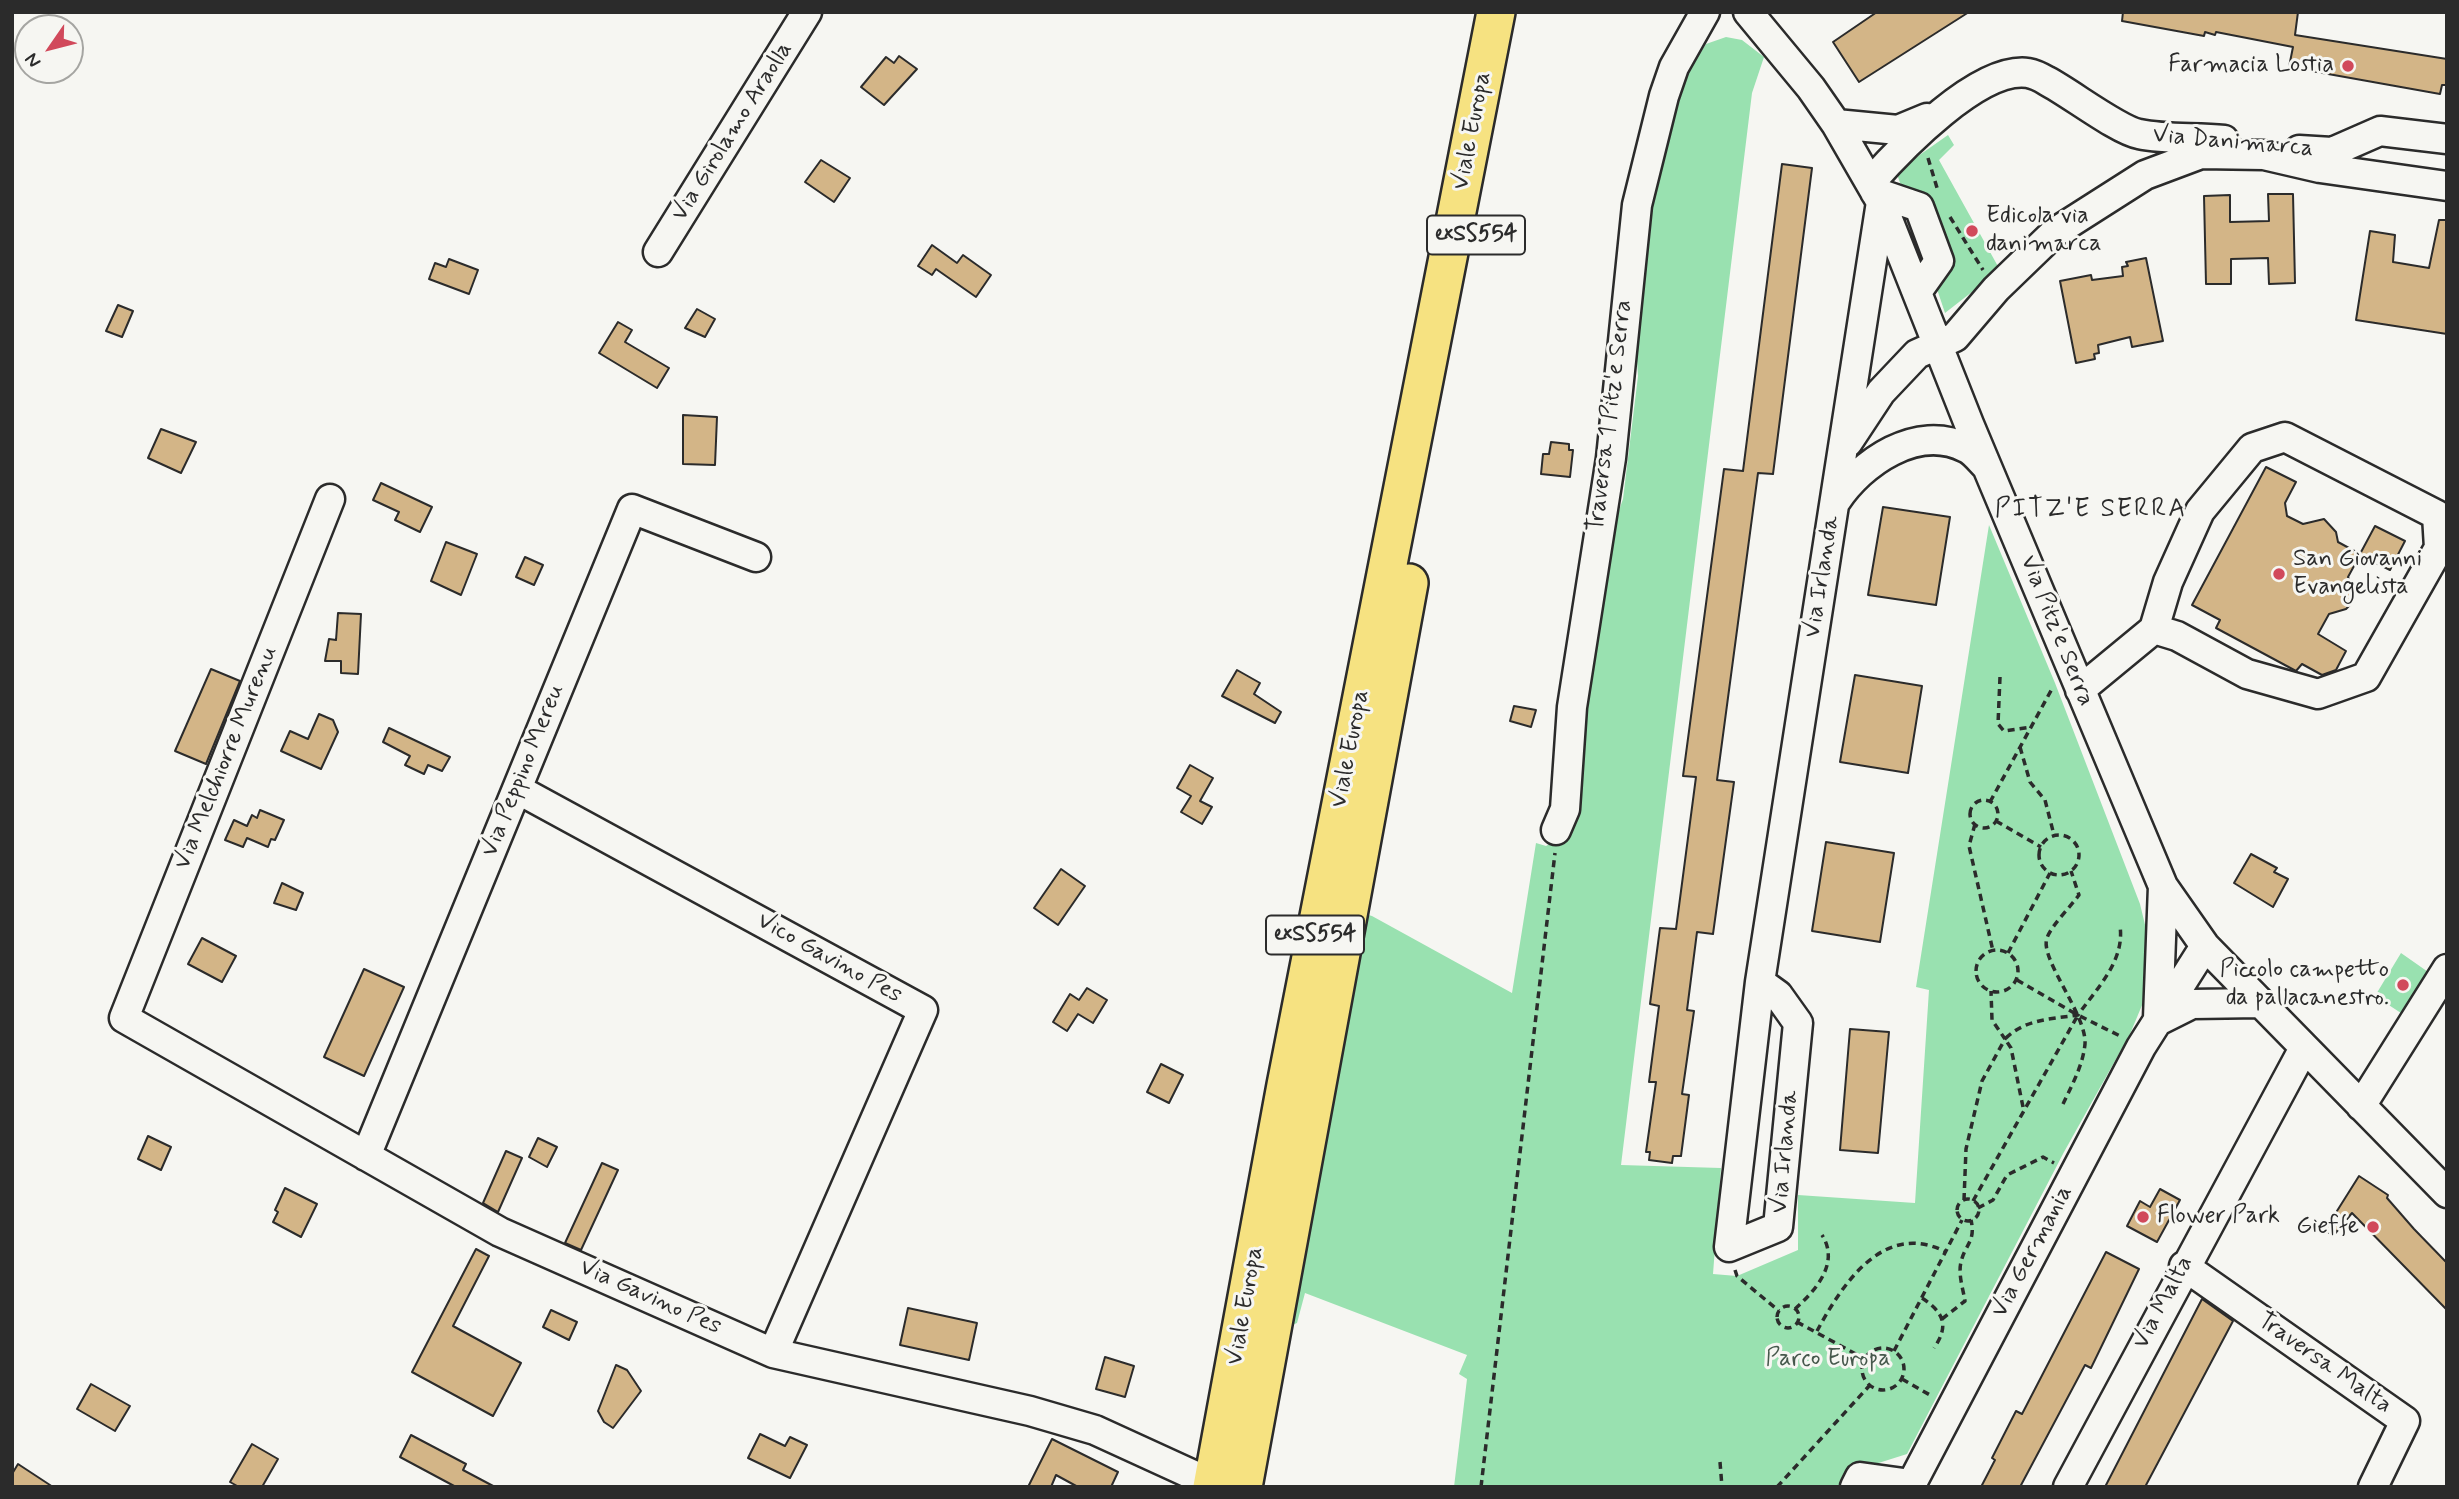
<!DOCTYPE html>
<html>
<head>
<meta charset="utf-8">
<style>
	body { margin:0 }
	#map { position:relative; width:2459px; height:1499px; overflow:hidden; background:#f6f6f2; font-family:Mynerve,sans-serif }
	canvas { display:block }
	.frame { position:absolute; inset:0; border:14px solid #2b2b2b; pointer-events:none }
	.north { position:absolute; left:14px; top:14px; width:70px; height:70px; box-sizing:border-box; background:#f6f6f2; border:2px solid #a5a5a2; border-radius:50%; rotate:235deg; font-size:19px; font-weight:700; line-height:28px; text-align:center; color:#2b2b2b }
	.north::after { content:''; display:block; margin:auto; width:24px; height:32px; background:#d1495b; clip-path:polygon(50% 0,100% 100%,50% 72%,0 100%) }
</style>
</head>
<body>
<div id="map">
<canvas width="2459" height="1499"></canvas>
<div class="frame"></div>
<div class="north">N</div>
</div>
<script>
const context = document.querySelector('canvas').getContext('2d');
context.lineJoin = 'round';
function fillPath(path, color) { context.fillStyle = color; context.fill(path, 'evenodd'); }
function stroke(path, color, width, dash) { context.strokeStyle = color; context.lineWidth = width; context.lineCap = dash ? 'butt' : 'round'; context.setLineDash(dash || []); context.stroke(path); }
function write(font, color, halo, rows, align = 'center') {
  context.font = font + ' Mynerve,sans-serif'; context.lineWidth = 6; context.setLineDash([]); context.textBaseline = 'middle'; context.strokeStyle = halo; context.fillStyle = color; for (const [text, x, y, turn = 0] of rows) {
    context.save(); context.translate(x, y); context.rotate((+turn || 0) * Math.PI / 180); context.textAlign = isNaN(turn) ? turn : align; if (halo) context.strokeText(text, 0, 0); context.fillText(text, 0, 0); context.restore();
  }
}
fillPath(new Path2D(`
	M1726,37L1742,40L1764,57L1752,93L1621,1165L1721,1168L1713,1274L1737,1276L1798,1250V1195L1915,1203L1929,990L1916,987L1989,525L2055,683L2140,904L2147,933L2148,979L2145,998L2130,1034L2064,1152L1907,1454L1850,1472L1841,1487H1454L1467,1379L1459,1374L1467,1355L1305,1293L1297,1323L1280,1330L1354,911L1372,916L1512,993L1536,843L1546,846L1565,835L1612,530L1623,499L1638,376L1635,331L1642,218L1659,183L1674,108L1687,73L1706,44Z
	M1948,135L1954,145L1939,160L2000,270L1945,313L1937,289L1950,266L1923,201L1900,183L1895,168L1902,162L1911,161Z
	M2401,953L2431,974L2404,1015L2375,996Z`), '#99e1b0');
const building = new Path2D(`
	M1877,12H1969L1859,82L1833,42Z
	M2123,12H2298L2295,35L2447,59V85H2442L2440,94L2289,67L2293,47L2216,32L2215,35L2205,32L2204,36L2122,21Z
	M899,56L917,69L884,105L861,87L886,57L894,63Z
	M821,160L850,178L834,202L805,182Z
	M1782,164L1812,168L1773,474L1758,473L1717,780L1734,782L1713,934L1697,932L1687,1010L1694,1011L1682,1094L1689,1095L1681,1156H1673L1672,1163L1649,1160L1650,1152H1646L1656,1082H1649L1659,1006L1650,1004L1660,928L1676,929L1696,777L1683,776L1724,469L1743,471Z
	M2268,194H2293L2295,283L2269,284L2268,258L2231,259V284H2206L2204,196L2230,195V222L2269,221Z
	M2439,220H2447V334L2356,320L2370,231L2395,235L2393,262L2429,268Z
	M932,245L957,263L963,255L991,275L976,297L936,269L932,275L918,266Z
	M2146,258L2163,341L2132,347L2130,337L2098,345L2099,353L2094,354L2095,359L2076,363L2060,281L2091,275L2092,280L2123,276L2122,267L2128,266L2126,262Z
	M449,259L478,270L469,294L429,279L435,263L446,267Z
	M118,305L133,311L122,337L106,331Z
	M697,309L715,319L705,337L685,328Z
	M618,322L632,330L625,342L669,368L657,388L599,353Z
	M683,415L717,417L715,465L683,464Z
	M161,429L196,442L181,473L148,458Z
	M1551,442L1569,444V450H1573L1570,477L1541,474L1543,454H1549Z
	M2266,467L2296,482L2285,503L2287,516L2303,524L2324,519L2336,532L2338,542L2360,554L2375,526L2405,541L2390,570L2360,555L2348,577L2354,589L2352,603L2346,609L2329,614L2318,634L2346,651L2336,670L2322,675L2302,664L2296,671L2216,628L2220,620L2192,605Z
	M381,483L432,507L420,532L395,520L399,512L373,500Z
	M1883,507L1950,517L1936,605L1868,595Z
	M446,542L477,554L461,595L431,581Z
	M525,557L543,565L534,585L516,577Z
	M338,613L361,614L358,674L341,673V661H325L329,639L336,640Z
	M211,669L240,681L206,764L175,751Z
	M1237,670L1260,683L1254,694L1281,712L1275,723L1222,696Z
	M1855,675L1922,686L1908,773L1840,762Z
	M1514,706L1536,710L1531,727L1510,721Z
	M319,714L333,720L338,732L321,769L281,751L290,731L308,739Z
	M389,728L450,757L442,771L428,765L424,774L405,765L410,756L383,742Z
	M1190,765L1213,778L1200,801L1212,807L1202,824L1181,812L1191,796L1177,788Z
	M260,810L284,820L275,840L271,839L268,847L247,838L243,847L225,840L234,820L247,826L252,815L257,818Z
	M1826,842L1894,853L1880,942L1812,931Z
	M2251,854L2277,868L2274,872L2288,879L2273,907L2234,883Z
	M1061,869L1085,886L1058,925L1034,908Z
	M282,883L303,893L296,910L274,903Z
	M202,938L236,956L222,982L188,964Z
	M364,969L404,987L364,1076L324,1057Z
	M1087,988L1107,1000L1093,1023L1078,1014L1067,1031L1053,1022L1070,994L1079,1000Z
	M1850,1029L1889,1032L1878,1153L1840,1150Z
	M1161,1064L1183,1075L1169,1103L1147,1092Z
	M148,1136L171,1147L161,1170L138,1159Z
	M538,1138L557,1147L547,1167L529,1157Z
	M506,1151L522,1158L498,1212L483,1203Z
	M602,1163L618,1170L581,1250L565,1243Z
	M2359,1176L2388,1195L2387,1198L2414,1229L2447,1263V1310L2352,1213L2333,1236L2325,1230Z
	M285,1188L317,1204L301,1237L273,1222L278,1212L275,1210Z
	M2160,1189L2180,1200L2157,1242L2127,1226L2140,1201L2150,1207Z
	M476,1249L489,1256L453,1326L521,1363L493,1416L412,1372Z
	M2106,1252L2139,1269L2091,1368L2085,1365L2020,1487H1981L1995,1460L1992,1458L2016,1411L2022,1414Z
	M2202,1299L2233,1321L2145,1487H2105Z
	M908,1308L977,1323L969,1360L900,1345Z
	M551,1310L577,1322L569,1340L543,1327Z
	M1105,1357L1134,1366L1125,1397L1096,1389Z
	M616,1365L627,1370L641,1391L613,1428L604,1422L598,1411Z
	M91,1384L130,1406L115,1431L77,1409Z
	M760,1434L785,1446L790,1437L807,1445L790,1478L748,1458Z
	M411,1435L466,1464L463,1470L495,1487H456L400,1457Z
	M1052,1439L1118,1472L1111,1487H1078L1056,1475L1051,1487H1028Z
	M252,1444L278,1459L262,1487H239L230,1482Z
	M18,1464L53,1487H12V1474Z`);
fillPath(building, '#d3b587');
stroke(building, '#2b2b2b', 2);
const minor = new Path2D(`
	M1748,12L1811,88L1836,124L1881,202L1969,424L2163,886L2205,946L2447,1193
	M1836,124L1898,130L1927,118
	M2299,150L2332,152L2380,131L2447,139
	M1870,183C1900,149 1979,66 2028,73C2034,74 2042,78 2047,81C2070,93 2118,130 2139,134C2167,140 2196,137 2224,140
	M1875,192L1919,207L1939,261L1917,292
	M658,252L807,12
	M1848,442L1881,392L1917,354L1955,337L1996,289L2054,233L2145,175L2201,154L2264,155L2320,168L2447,186
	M330,499L124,1018L500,1232L773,1353L1030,1411L1095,1430L1213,1484
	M1836,501C1861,463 1917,423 1966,448C1973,451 1980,460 1986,466
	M2080,690L2154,629L2168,582L2200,511L2252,448L2285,437L2437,515L2439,548L2366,677L2318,694L2247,674L2177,636L2154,629
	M517,789L923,1010L773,1353
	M1556,830L1565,809L1572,707L1611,458L1637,205L1664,96L1674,67L1705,12
	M1760,982L1778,995L1798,1023L1778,1227L1729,1247L1760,982L1881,202
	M2158,1018L2163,886
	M2158,1021L2192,1004L2260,1003
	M2361,1106L2447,969
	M366,1156L632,509L756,557
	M2184,1266L2405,1421L2373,1487
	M1855,1487L1860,1477L1911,1484
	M1910,1487L2141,1047L2205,946
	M2068,1487L2304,1048`);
const major = new Path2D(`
	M1212,1487L1286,1085L1496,12
	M1243,1487L1409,583`);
stroke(minor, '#2b2b2b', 33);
stroke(major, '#2b2b2b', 42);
stroke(new Path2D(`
	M1928,158L1938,191
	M1950,217L1983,270
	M2000,677L1998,724L2004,731L2031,727
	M2020,747L2030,782L2045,800L2054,835
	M1970 814a14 14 0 1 1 28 0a14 14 0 1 1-28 0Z
	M1990,802L2053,687
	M1996,821L2041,847
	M1975,824L1969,846L1993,951
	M2039 855a20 20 0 1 1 40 0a20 20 0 1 1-40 0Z
	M1976 971a21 21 0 1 1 42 0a21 21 0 1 1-42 0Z
	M2008,953L2050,873
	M2017,980L2076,1014
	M2063,1104C2072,1085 2083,1065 2085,1044C2087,1015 2039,958 2047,938C2051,926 2071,906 2079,895L2071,871
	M2023,1107L2011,1048L2005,1039C2025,1019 2051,1019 2078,1015C2097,988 2125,961 2120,926
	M1957 1210a11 11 0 1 1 22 0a11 11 0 1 1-22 0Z
	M1964,1200L1966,1149L1982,1081L2005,1039L1992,1020L1991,991
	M1973,1201L2078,1015L2120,1036
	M1978,1208L1993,1200L2007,1175L2043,1157L2054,1163
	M1735,1270L1737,1276L1779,1311
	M1922,1298C1943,1312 1950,1325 1934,1348
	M1777 1317a11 11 0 1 1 22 0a11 11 0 1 1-22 0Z
	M1795,1309C1816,1290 1840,1263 1822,1235
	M1942,1319L1965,1301C1963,1289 1958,1274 1961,1262C1965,1244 1976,1242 1971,1220
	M1797,1322L1865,1359
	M1817,1331C1843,1283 1884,1220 1946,1252
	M1862 1369a21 21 0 1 1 42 0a21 21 0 1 1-42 0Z
	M1894,1351L1962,1220
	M1902,1379L1930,1395
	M1720,1462L1722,1487
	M1481,1487L1555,853
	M1777,1487L1870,1385`), '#2b2b2b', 3.5, [7, 5]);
stroke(minor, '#f6f6f2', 28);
stroke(major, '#f6e281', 37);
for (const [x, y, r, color] of [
	[2348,66,7,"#d1495b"],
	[1972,231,7,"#d1495b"],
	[2279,574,7,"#d1495b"],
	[2403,985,7,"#d1495b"],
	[2143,1217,7,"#d1495b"],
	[2373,1227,7,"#d1495b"]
]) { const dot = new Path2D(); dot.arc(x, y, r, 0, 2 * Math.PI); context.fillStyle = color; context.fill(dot); stroke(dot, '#f6f6f2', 2.5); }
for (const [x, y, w] of [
	[1476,235,98],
	[1315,935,98]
]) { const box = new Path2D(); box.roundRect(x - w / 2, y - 19.5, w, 39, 5); context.fillStyle = '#f6f6f2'; context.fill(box); stroke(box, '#2b2b2b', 2); }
write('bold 23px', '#2b2b2b', null, [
	["exSS554",1476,235],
	["exSS554",1315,935]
]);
write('24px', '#2b2b2b', '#f6f6f2', [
	["Farmacia Lostia",2334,66],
	["Edicola via",1986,217,"left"],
	["danimarca",1986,245,"left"],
	["San Giovanni",2293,560,"left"],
	["Evangelista",2293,588,"left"],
	["Piccolo campetto",2389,971],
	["da pallacanestro.",2389,999],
	["Flower Park",2157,1217,"left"],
	["Gieffe",2359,1227]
], 'right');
write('24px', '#2b2b2b', '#f6f6f2', [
	["Viale Europa",1473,131,-79],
	["Via Girolamo Araolla",733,132,-58],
	["Via Danimarca",2233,143,5],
	["Traversa 1 Pitz'e Serra",1611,416,-83],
	["Via Irlanda",1823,577,-81],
	["Via Pitz'e Serra",2056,631,68],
	["Viale Europa",1351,749,-79],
	["Via Melchiorre Murenu",227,758,-68],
	["Via Peppino Mereu",524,771,-68],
	["Vico Gavino Pes",829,959,29],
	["Via Irlanda",1786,1152,-85],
	["Via Germania",2033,1252,-62],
	["Via Gavino Pes",650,1298,24],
	["Via Malta",2164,1303,-62],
	["Viale Europa",1246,1306,-80],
	["Traversa Malta",2324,1364,35]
]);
write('24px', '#46584c', '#f6f6f2', [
	["Parco Europa",1828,1360]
]);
context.letterSpacing = '2px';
write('26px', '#2b2b2b', '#f6f6f2', [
	["PITZ'E SERRA",2091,511]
]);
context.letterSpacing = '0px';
</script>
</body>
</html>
